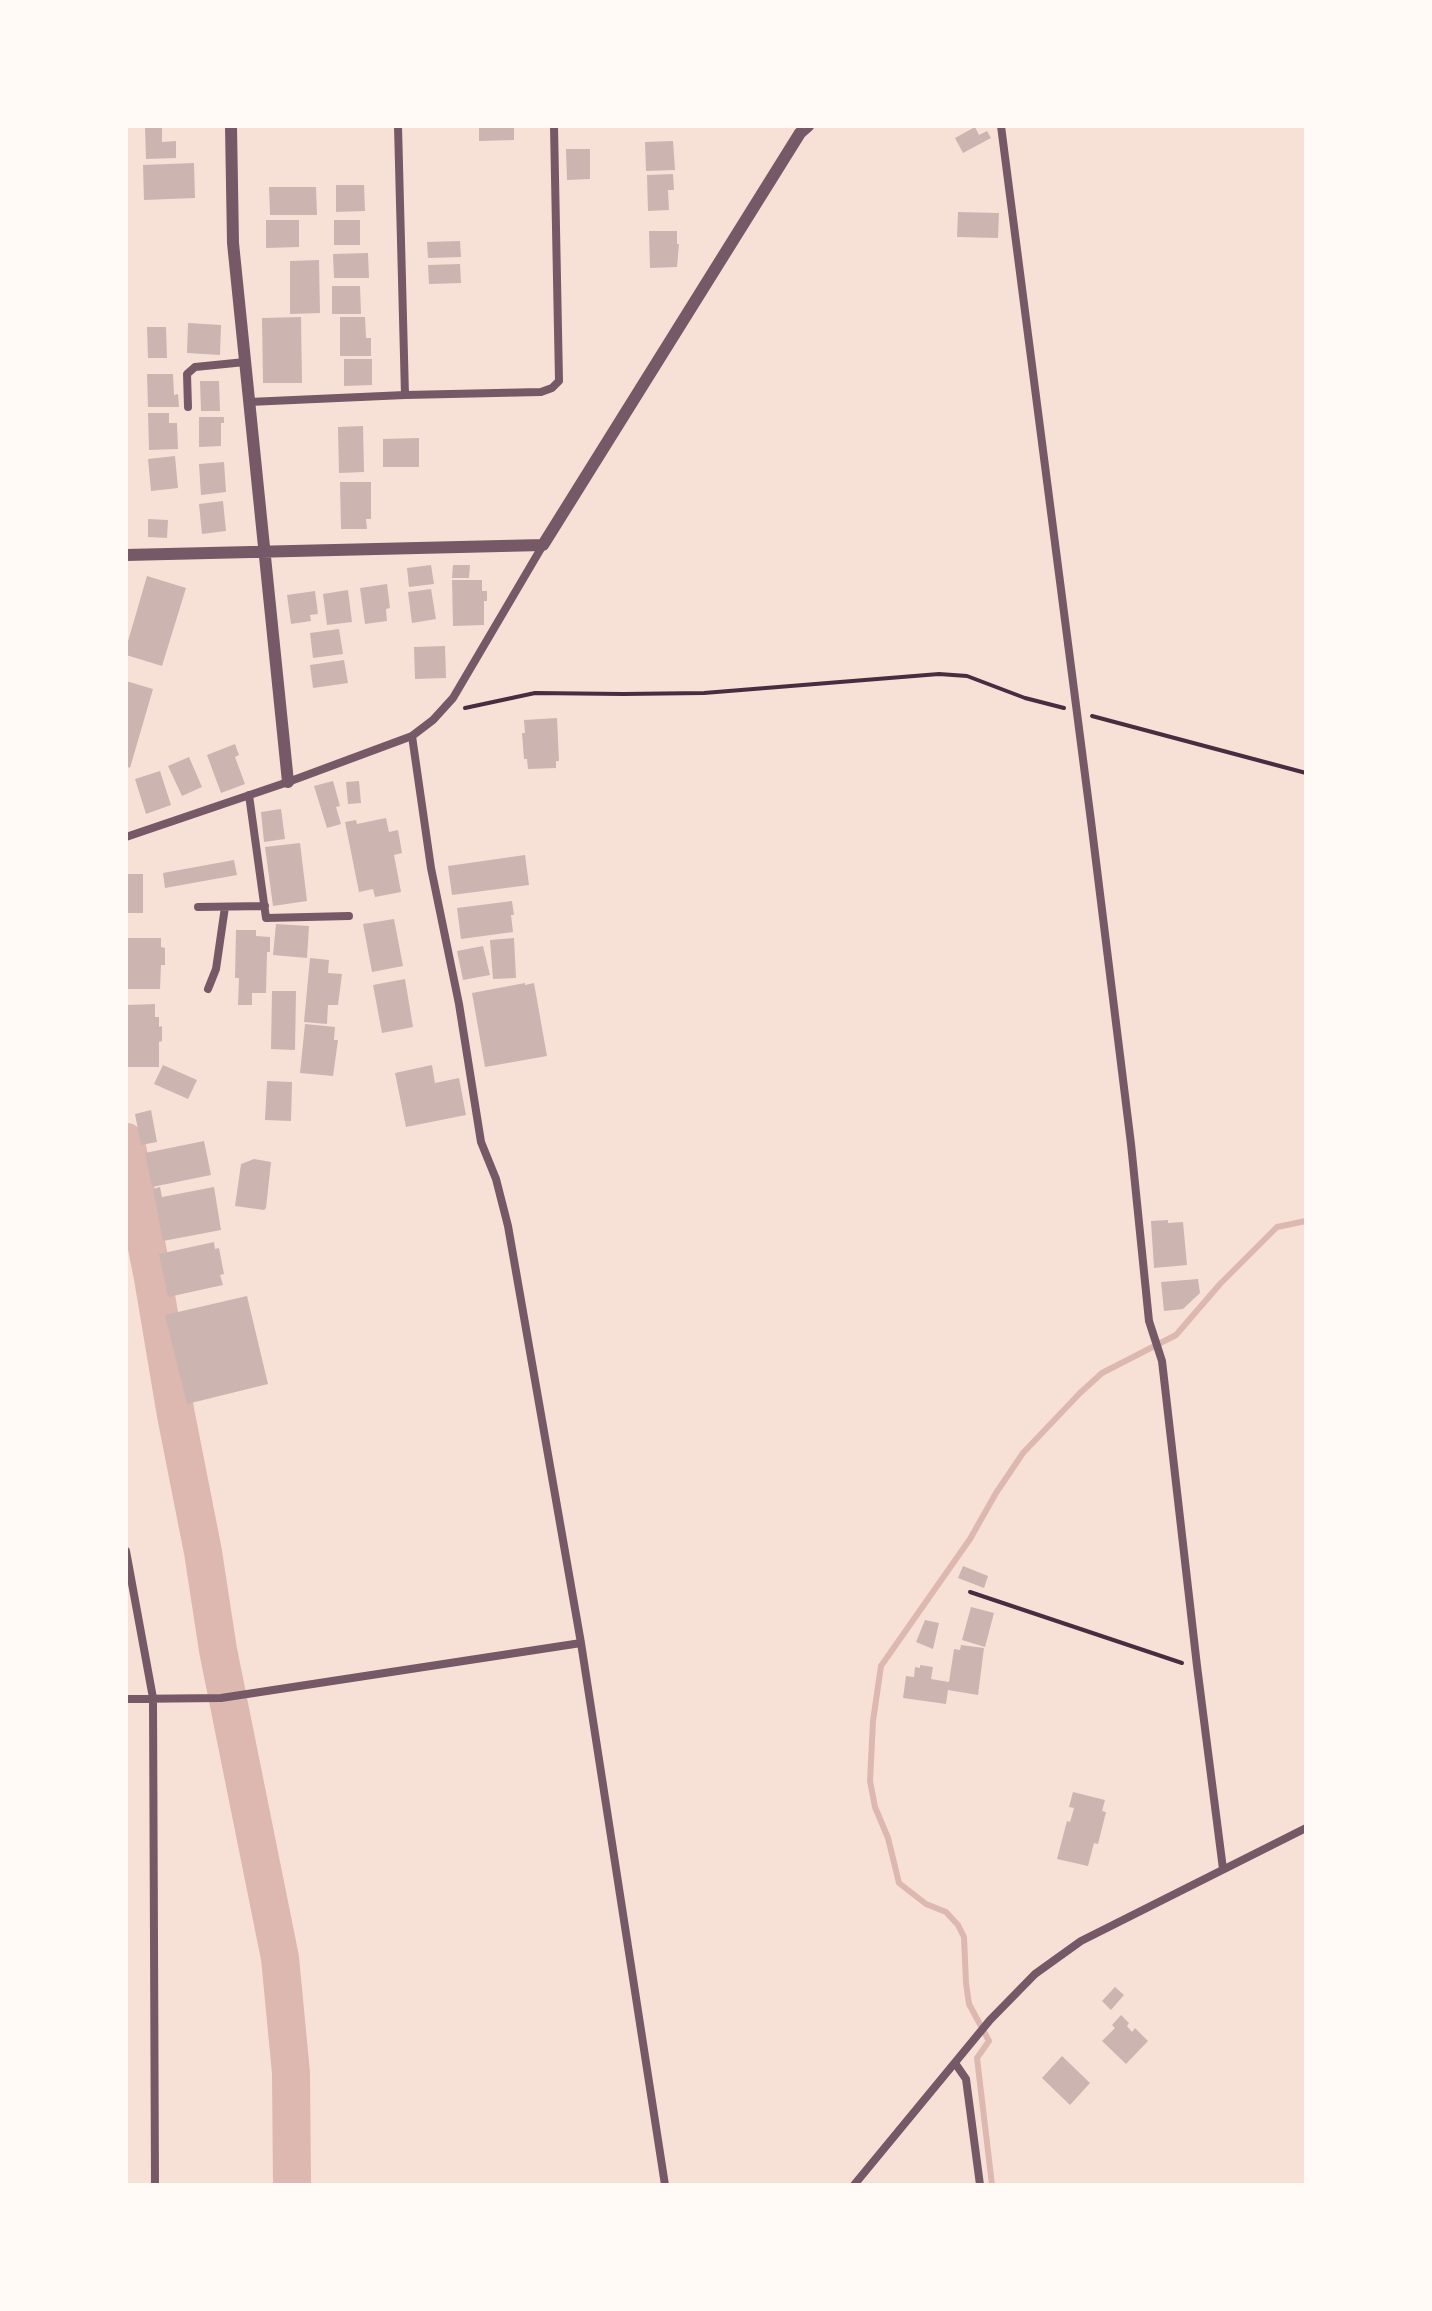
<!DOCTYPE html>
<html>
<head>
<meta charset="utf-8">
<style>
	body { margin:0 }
	#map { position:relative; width:1432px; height:2311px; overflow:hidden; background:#f7e1d7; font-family:Roboto,sans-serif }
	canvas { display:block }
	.frame { position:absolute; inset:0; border:128px solid #fffaf5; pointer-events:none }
</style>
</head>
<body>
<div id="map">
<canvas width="1432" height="2311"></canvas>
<div class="frame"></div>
</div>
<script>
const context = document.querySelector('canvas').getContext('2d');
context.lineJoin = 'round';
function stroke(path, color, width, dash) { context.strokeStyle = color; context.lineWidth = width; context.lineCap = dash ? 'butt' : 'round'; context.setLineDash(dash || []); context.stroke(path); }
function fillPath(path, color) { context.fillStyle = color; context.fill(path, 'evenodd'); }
stroke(new Path2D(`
	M992,2185L977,2058L989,2041L969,2004L966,1983L964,1937L958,1925L946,1912L926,1904L899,1883L888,1838L875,1807L870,1781L873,1721L881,1666L970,1539L996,1493L1023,1453L1080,1393L1102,1373L1176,1335L1220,1284L1277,1227L1306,1221`), '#dcb8b0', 6);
stroke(new Path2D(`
	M126,1142L153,1278L176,1415L203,1552L218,1650L280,1958L291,2073L292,2185`), '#dcb8b0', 38);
fillPath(new Path2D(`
	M145,126H162V142L176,141V158L146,159Z
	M479,126H514V140L479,141Z
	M975,127L979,135L987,131L991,138L963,153L955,138Z
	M673,141L675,170L646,171L645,142Z
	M566,149H590V179L567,180Z
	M194,163L195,198L144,200L143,165Z
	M673,174L674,190H668L669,210L648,211L647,175Z
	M336,185H364L365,211L336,212Z
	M269,187H316L317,215H270Z
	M958,212L999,213L998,238L957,237Z
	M266,220H299V247L266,248Z
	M334,220H360V245H334Z
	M649,231H677V244H679L677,267L650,268Z
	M460,241L461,257L428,258L427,242Z
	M368,253L369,278H334L333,254Z
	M319,260L320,313L290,314V261Z
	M460,264L461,283L429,284L428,265Z
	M332,286H360L361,314H332Z
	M301,317L302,383H263L262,318Z
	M340,317H365L366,338H371V356H340Z
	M188,323L221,325L220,355L187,353Z
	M147,327H166L167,358H148Z
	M344,359H372V385L344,386Z
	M147,374H173L174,395L178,394L179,407H148Z
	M200,381H219L220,411H201Z
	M148,413H169V423H177L178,449L149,450Z
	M199,417H224V423H221V446L199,447Z
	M363,426L364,472L339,473L338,427Z
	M419,438V467H383V439Z
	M175,456L178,488L151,491L148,459Z
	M224,462L226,492L201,495L199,464Z
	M340,482H371V519H366L367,529H341Z
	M223,501L226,531L202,534L199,504Z
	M148,519L168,520L167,538L148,537Z
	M431,565L434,584L409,587L407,568Z
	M453,565H470L469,578H452Z
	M147,576L186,588L162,666L126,655V648Z
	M452,580H482V591H487V601H484V625L453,626Z
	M387,584L390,608L386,609L387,621L365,624L360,588Z
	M431,589L436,619L412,623L408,592Z
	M348,590L352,622L327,625L323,594Z
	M315,591L318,614L310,615L311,621L291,624L287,595Z
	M339,629L343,654L313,658L310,633Z
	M445,646L446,678L415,679L414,647Z
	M344,660L348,683L313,688L310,665Z
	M126,681L153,689L130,768L126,766Z
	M557,718L559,761H556V768L528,769L527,759H524L522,733H525L524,720Z
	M235,744L239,755L235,757L245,784L221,793L207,755Z
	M189,757L202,787L182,796L168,766Z
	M160,771L171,805L146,814L135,779Z
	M333,781L340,806L336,807L341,824L327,828L314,786Z
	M359,781L361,803L348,804L346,782Z
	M281,809L285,839L264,842L261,812Z
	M386,818L389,832L398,830L402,853L394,855L401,892L375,897L373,889L359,892L345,822L356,820L357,824Z
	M300,843L307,901L273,906L265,847Z
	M525,855L529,885L452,895L448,866Z
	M234,860L237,875L165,888L163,873Z
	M126,874H143V913H126Z
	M512,901L514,915H511L513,932L461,939L457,908Z
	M394,919L403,966L372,972L363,924Z
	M276,924L309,926L307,958L273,955Z
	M236,930H256V936L270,937V952H267L266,993H252V1005H238L239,978H235Z
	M126,938H161V947L165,948V965H161L160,989H126Z
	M514,938L516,978L493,979L490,940Z
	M483,946L490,975L463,980L457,951Z
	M310,958L329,960L328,973L342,974L338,1005H328L327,1024L304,1022Z
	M405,979L413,1027L382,1033L373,985Z
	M525,983V985L534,983L547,1056L485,1067L472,993Z
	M272,991H296L295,1050L271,1049Z
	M155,1004V1017H159V1027L162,1026V1041L159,1042V1067H126V1005Z
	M305,1024L335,1027L334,1040H338L333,1076L300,1073Z
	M163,1065L197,1080L188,1099L154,1084Z
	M432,1065L435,1083L459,1078L466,1115L406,1127L395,1073Z
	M267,1081L292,1082L291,1121L265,1120Z
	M151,1110L157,1142L141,1145L135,1114Z
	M204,1141L211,1175L152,1187L145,1153Z
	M254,1159L271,1162L266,1208L264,1210L235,1206L241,1164Z
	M160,1187L162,1197L214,1187L221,1230L163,1241L153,1189Z
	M1168,1220V1223L1183,1222L1187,1265L1154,1268L1151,1221Z
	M214,1242L215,1249L219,1248L224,1274L220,1275L223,1285L168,1297L159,1254Z
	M1198,1279L1200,1293L1183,1309L1164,1311L1161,1282Z
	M247,1296L268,1384L187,1404L165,1315Z
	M963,1566L988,1576L984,1588L958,1578Z
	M971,1607L994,1613L985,1647L962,1640Z
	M925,1620L939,1623L933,1649L916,1642Z
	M961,1645L984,1648L978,1695L948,1690L946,1704L903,1698L906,1676L914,1677L915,1667L920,1668V1665L933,1667L931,1679L949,1682L954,1649L960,1650Z
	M1073,1792L1105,1800L1102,1811L1106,1812L1098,1844L1094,1843L1088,1866L1057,1859L1067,1821L1070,1822L1074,1808L1069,1807Z
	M1115,1987L1124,1995L1111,2010L1102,2001Z
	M1121,2015L1129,2023L1127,2026L1132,2032L1135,2028L1148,2041L1126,2064L1102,2041L1115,2028L1112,2025Z
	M1062,2056L1090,2083L1070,2105L1042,2078Z`), '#ccb4b1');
stroke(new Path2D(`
	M465,708L535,693L623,694L704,693L939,674L967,676L1025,698L1064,708
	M1092,716L1306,773
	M970,1592L1182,1663`), '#4a2c40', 4);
stroke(new Path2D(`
	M398,126L405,395
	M1001,126L1091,821L1131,1144L1149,1321L1162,1361L1197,1666L1223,1869
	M249,402L405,395L541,392L552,388L559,381L554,126
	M188,407L187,374L195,367L245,362
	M412,736L431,868L459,1004L481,1142L496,1179L508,1226L581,1643
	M249,795L266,918L349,916
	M126,837L288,782L412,736L433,720L453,698L543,545
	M198,907L265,906
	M208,989L216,969L225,907
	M126,1551L153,1698L155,2185
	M126,1699L221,1698L581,1643L665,2185
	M955,2063L966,2079L980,2185
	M854,2185L990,2020L1035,1974L1081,1941L1306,1828`), '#755966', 8);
stroke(new Path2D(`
	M231,126L233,243L288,782
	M126,555L543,545L800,133L808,126`), '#755966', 12);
</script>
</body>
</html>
